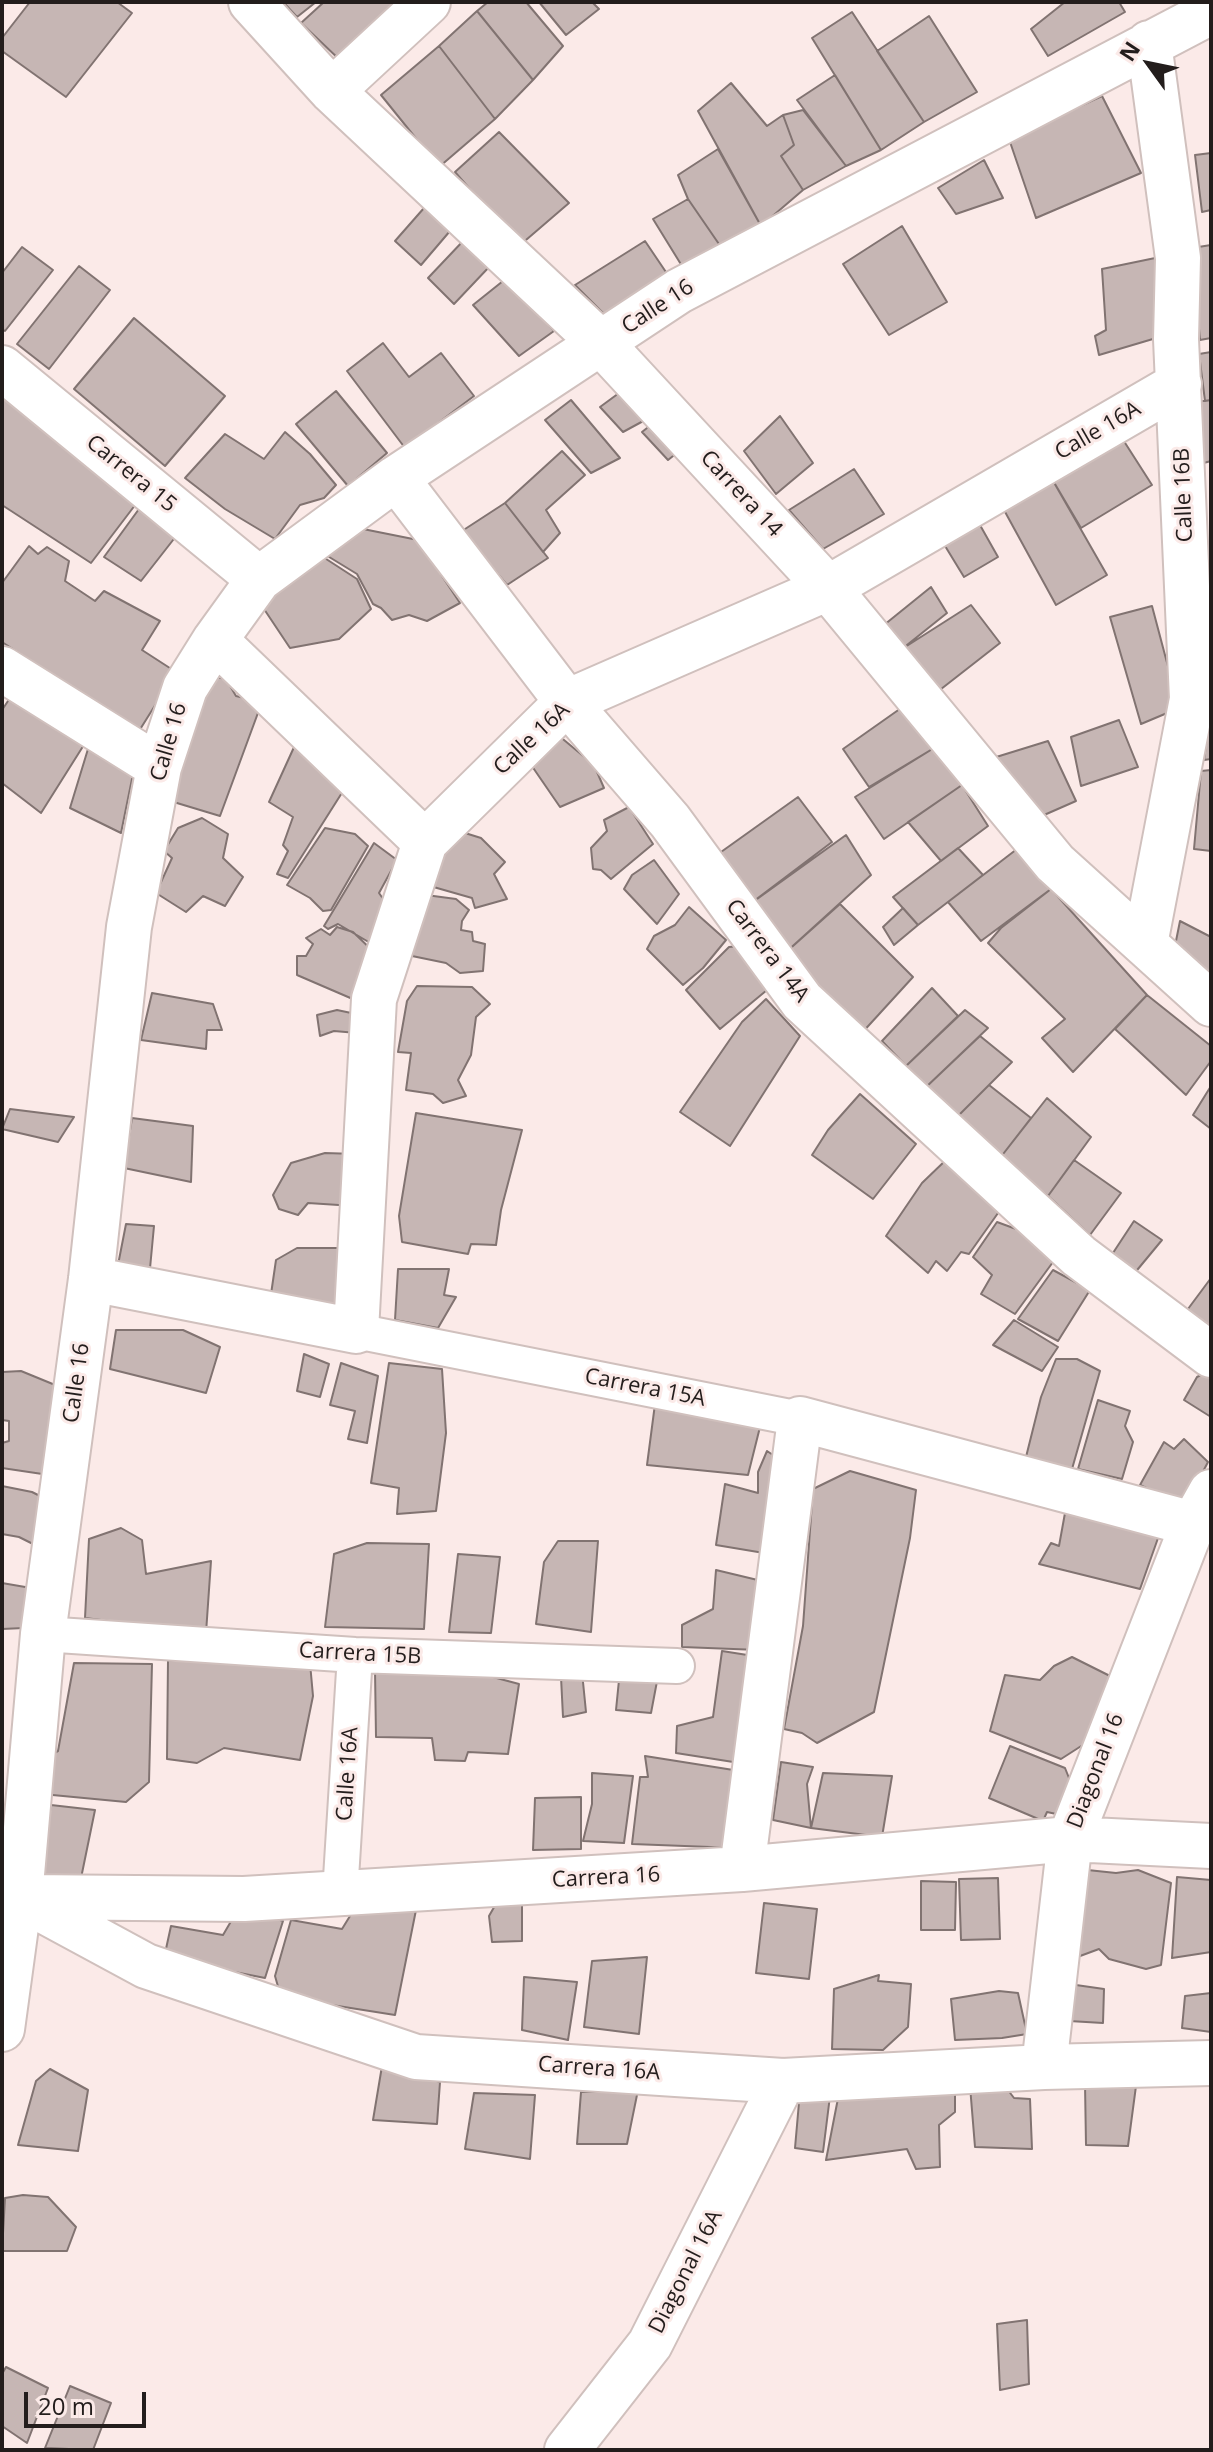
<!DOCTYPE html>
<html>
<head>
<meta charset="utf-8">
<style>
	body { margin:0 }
	#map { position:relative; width:1213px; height:2452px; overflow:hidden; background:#fbeae8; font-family:"Open Sans",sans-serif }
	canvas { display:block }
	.frame { position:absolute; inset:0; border:4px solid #231d1c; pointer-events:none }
	.north { position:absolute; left:1109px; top:24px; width:80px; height:80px; -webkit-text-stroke:6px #fbeae8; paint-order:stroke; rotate:303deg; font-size:22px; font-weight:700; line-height:32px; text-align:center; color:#231d1c }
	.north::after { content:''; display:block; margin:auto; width:28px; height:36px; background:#231d1c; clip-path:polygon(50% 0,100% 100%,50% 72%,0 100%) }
	.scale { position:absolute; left:24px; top:2392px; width:122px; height:36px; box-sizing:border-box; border:4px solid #231d1c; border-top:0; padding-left:10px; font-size:24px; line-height:28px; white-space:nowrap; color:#231d1c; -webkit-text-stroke:6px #fbeae8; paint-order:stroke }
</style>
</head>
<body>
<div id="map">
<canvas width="1213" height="2452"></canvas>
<div class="frame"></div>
<div class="north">N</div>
<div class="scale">20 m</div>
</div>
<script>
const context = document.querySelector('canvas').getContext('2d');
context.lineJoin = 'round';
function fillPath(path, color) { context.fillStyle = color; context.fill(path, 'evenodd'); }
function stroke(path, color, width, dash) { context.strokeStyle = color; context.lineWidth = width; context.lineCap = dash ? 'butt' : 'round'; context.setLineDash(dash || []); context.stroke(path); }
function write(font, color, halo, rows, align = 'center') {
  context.font = font + ' "Open Sans",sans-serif'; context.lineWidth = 6; context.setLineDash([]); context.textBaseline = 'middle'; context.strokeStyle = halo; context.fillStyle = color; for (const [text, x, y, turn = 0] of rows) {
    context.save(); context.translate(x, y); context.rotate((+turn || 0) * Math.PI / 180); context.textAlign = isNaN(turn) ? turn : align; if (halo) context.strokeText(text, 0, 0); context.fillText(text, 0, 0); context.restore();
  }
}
const building = new Path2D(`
	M30,2H117L132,13L66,97L2,51V38Z
	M283,2H316L297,17Z
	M324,2H393L401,9L342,62L301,23Z
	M488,2H526L563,46L533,80L477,11Z
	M539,2H592L599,9L566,35Z
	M1065,2H1119L1125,12L1048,56L1031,29Z
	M477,11L533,80L495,119L439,46Z
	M852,12L924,122L881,150L812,38Z
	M929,16L977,92L924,122L877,51Z
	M439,46L495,119L439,167L381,95Z
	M835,75L881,150L846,166L797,100Z
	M731,83L767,126L783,115L794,145L781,156L803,190L761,226L698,111Z
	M1102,96L1141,173L1036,218L1009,139Z
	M803,110L846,166L803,190L781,156L794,145L783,115Z
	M499,132L569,203L519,246L455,172Z
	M718,149L761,226L721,247L688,199L678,175Z
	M1211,153V210L1202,212L1195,155Z
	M984,160L1003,198L956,214L938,188Z
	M688,199L721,247L682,266L653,219Z
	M424,208L450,231L421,265L395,241Z
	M902,226L947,302L889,335L843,264Z
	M464,240L490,266L454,304L428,278Z
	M645,241L672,281L610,320L575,285Z
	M1211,245V338L1200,340L1192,248Z
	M22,247L53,270L5,331L2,329V273Z
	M1160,257L1163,336L1099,355L1095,336L1106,330L1102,269Z
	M79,266L110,290L49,369L17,344Z
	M508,277L554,331L519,356L473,305Z
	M134,318L225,396L165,466L74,389Z
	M383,343L409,377L441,353L474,396L405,448L347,371Z
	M1211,352V400L1205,401L1199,354Z
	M634,382L658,413L623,432L600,407Z
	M2,389L142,496L91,563L2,505Z
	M336,391L387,453L348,486L296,424Z
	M571,400L620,458L591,473L545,420Z
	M1211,400V461L1200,464L1196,402Z
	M662,416L687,445L668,460L642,432Z
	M780,416L813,463L776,494L744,451Z
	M285,432L310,454L336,485L324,498L300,505L275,539L225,509L185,478L225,434L264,459Z
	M1120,435L1152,485L1081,528L1052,479Z
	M562,451L585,475L546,510L560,533L543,552L505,503Z
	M854,469L884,514L823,549L789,510Z
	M1052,479L1107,575L1056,605L1004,510Z
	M147,498L184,526L141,581L104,557Z
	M505,503L548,558L507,585L462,531Z
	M976,518L998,557L964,577L942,541Z
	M363,529L428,542L442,576L460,603L427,621L409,615L392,620L381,608L373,604L357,574L321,552Z
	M29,546L38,554L47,547L69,561L65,581L95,601L104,591L160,621L142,650L176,672L139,731L2,642V583Z
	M320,555L357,579L371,609L339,639L290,648L260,603Z
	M931,587L947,613L902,649L884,625Z
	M971,605L1000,643L936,693L902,649Z
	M1152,606L1179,708L1141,724L1110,617Z
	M210,676L226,679L236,696L262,702L220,816L167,800Z
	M18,686L87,740L41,813L2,783V710Z
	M904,706L934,748L869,787L843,749Z
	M1211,708V759L1204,760Z
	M1119,720L1138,767L1081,786L1071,737Z
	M558,735L594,765L604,788L560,807L525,756Z
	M1048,741L1076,801L1035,819L993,758Z
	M295,745L345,788L288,878L277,874L288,851L283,845L293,817L269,802Z
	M934,748L962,785L884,839L855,797Z
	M88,749L133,774L121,833L70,808Z
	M1211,770V851L1194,849L1201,771Z
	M962,785L988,826L941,861L908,822Z
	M798,797L832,842L746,907L714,857Z
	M629,807L653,844L611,879L601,870L593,869L591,848L607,831L604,820Z
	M202,818L228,834L223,858L243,877L225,906L203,896L186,912L156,893L172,858L164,851L178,828Z
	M325,828L355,834L368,846L331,910L323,911L310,898L287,885Z
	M465,833L481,838L505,862L494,874L507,899L475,908L472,898L430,886L448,844Z
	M846,835L871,875L784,954L746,907Z
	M374,843L397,860L379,893L386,903L372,944L338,924L328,929L324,926Z
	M958,848L983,875L918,925L893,897Z
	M1017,849L1051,889L981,941L948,902Z
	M654,860L679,894L657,924L624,889L632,875Z
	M1051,889L1147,995L1073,1072L1042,1038L1065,1019L988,943L1001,928Z
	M426,895L456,899L469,910L462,921L461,930L472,932L473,941L485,944L483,971L460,973L446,963L412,956Z
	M840,904L913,977L860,1035L784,954Z
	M689,907L726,940L703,968L683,985L647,949L654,936L675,925Z
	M903,908L918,925L894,945L883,927Z
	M1180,921L1211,937V979L1173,956Z
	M337,927L353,932L377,955L355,1000L297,975V956H306L313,944L306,938L321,929L330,935Z
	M751,945L773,985L720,1029L686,990L729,947Z
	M417,986L472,987L490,1004L476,1017L471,1055L458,1080L466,1096L443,1103L433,1094L406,1090L411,1053L398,1052L407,1001Z
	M932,988L958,1016L906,1066L882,1041Z
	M152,993L213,1004L222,1030H207L206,1049L141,1040Z
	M1147,995L1211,1046V1061L1186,1095L1115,1029Z
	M766,999L800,1036L730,1146L680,1112L742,1022Z
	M337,1010L356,1014L357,1033L334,1031L320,1036L317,1015Z
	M965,1010L988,1028L924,1089L906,1066Z
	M980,1036L1012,1062L953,1121L924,1089Z
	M989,1085L1031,1118L1000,1158L953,1121Z
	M1211,1086V1129L1193,1115Z
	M860,1094L916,1144L873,1199L812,1155L828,1130Z
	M1047,1098L1091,1137L1048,1196L1000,1158Z
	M10,1109L74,1117L58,1142L2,1129Z
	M416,1113L522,1130L501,1210L496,1245L471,1244L468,1254L402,1242L399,1216Z
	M132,1118L193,1126L191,1182L124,1168Z
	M325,1153L356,1154L354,1206L308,1203L298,1215L279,1209L273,1195L291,1163Z
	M948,1158L1003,1206L969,1254L961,1252L947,1271L936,1261L928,1273L886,1236L922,1183Z
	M1074,1160L1121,1193L1090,1235L1048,1196Z
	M1134,1221L1162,1240L1133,1275L1109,1259Z
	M997,1222L1027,1233L1053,1262L1015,1314L981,1294L992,1275L973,1257Z
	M126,1224L154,1226L149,1279L117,1270Z
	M297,1248H353L347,1310L270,1301L276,1260Z
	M398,1269H449L444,1295L456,1297L438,1328L395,1320Z
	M1053,1270L1090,1290L1058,1341L1018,1319Z
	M1211,1278V1335L1182,1317Z
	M1014,1320L1058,1347L1042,1371L993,1345Z
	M116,1330H183L220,1347L206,1393L110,1369Z
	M304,1354L329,1364L320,1397L297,1391Z
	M1056,1359H1077L1100,1371L1072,1469L1026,1457L1041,1397Z
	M341,1363L378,1376L367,1443L348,1439L355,1411L330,1405Z
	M389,1363L442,1369L446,1433L436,1511L397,1514L399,1488L371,1483Z
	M1211,1370V1417L1184,1400L1197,1377Z
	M21,1371L60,1387L49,1475L2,1468V1443L9,1441V1421L2,1420V1372Z
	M1098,1400L1130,1411L1125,1426L1133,1442L1122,1479L1078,1469Z
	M655,1404L761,1423L748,1475L647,1465Z
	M1184,1439L1208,1462L1185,1506L1140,1485L1164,1442L1174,1449Z
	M767,1451L785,1463L770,1554L716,1545L725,1484L758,1493V1472Z
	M850,1471L916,1490L910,1538L874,1712L817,1743L802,1733L784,1729L803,1626L813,1489Z
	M2,1486L32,1492L46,1499L39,1547L19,1537L2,1534Z
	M1065,1513L1099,1521L1163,1524L1140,1589L1039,1564L1051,1543L1059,1546Z
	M121,1528L142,1540L146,1574L211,1561L206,1633L85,1618L89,1539Z
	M558,1541H598L591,1632L536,1624L544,1562Z
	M367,1543L429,1544L424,1629L325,1627L334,1554Z
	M458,1554L500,1557L491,1633L449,1632Z
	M716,1570L766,1582L759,1650L682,1647V1625L713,1609Z
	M2,1583L31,1588L24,1628L2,1629Z
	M722,1651L760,1657L746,1764L676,1753L677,1726L713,1717Z
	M1072,1657L1118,1680L1089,1741L1061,1759L990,1731L1005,1675L1040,1680L1054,1666Z
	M168,1660L310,1663L313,1696L300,1760L224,1748L197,1763L167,1759Z
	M74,1663L152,1664L149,1782L126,1802L42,1794L47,1757L58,1751Z
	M448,1665L519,1684L508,1754L468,1752L465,1761L435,1760L432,1738L376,1737L375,1670Z
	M620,1670L658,1676L651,1713L616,1710Z
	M582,1672L586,1712L563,1717L561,1677Z
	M1010,1746L1065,1768L1075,1793L1061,1815L1047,1812L1043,1821L989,1798Z
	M645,1756L746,1772L737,1848L632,1844L640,1777H648Z
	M781,1762L813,1767L807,1784L811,1828L773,1820Z
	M592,1773L633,1776L624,1843L583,1841L592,1804Z
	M823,1773L892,1776L882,1837L811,1828Z
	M581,1797V1849L533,1850L535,1798Z
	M51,1805L95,1810L80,1883L38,1879Z
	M1078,1869L1116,1873L1138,1870L1171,1883L1161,1965L1146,1969L1109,1959L1099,1949L1072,1959Z
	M1177,1877L1211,1880V1952L1172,1958Z
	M998,1878L1000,1939L961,1940L959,1879Z
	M921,1881L956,1882L955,1930H921Z
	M501,1895L522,1900V1941L492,1942L489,1916Z
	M358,1903L417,1905L395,2015L281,1997L275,1976L291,1920L342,1929Z
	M764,1903L817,1909L809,1979L756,1973Z
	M240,1906L283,1921L265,1978L164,1958L171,1926L223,1935Z
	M647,1957L639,2034L584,2027L592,1961Z
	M879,1975L878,1981L911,1984L908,2027L883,2050L832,2049L834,1989Z
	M524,1977L577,1982L568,2040L522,2030Z
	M1069,1984L1104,1989L1103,2023L1069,2021Z
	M999,1991L1018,1993L1027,2034L1002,2038L955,2040L951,1999Z
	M1211,1993V2032L1182,2028L1185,1996Z
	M382,2066L440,2082L437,2124L373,2120Z
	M50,2069L88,2090L78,2151L18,2145L36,2081Z
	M998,2077L1014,2098L1030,2099L1032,2149L975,2147L970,2086Z
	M1085,2084L1136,2086L1128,2146L1086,2145Z
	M840,2088H955V2112L939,2125L940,2167L916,2169L907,2149L826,2160Z
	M638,2090L627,2144H577L581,2092Z
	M800,2091L830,2096L823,2152L795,2148Z
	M474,2093L535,2095L530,2159L465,2149Z
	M23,2195L48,2197L76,2227L67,2251H2L5,2198Z
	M1027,2320L1029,2384L1000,2390L997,2324Z
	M6,2367L48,2388L27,2443L2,2426V2374Z
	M70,2386L111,2403L93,2450L45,2448Z`);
fillPath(building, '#c6b6b4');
stroke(building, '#817371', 2);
const pedestrian = new Path2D(`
	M356,1331L800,1419
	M43,1634L355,1655L677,1666
	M340,1894L355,1655`);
const minor = new Path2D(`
	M251,2L332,91L602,344L828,588L1055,863L1211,1004
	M332,91L428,2
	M2,368L259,579
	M396,478L567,702L670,821L802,1001L1079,1256L1211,1355
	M215,640L425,842
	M2,669L159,767
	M1145,944L1192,699L1176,339L1178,258L1149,43
	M91,1279L356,1331L374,999L425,842L567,702L828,588L1179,384
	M742,1869L800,1419L1193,1524
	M2,1888L146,1966L416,2057L783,2081L1044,2067L1211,2063
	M27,1897L244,1899L742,1869L1070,1839L1211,1846
	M2,2029L20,1897L43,1634L91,1279L129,927L159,767L185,688L215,640L259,579L396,478L679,291L1211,12
	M1044,2067L1070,1839L1193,1524L1211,1492
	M567,2450L650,2344L783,2081`);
stroke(pedestrian, '#d0c0bd', 38);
stroke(minor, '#d0c0bd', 48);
stroke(pedestrian, '#fff', 34);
stroke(minor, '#fff', 44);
write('22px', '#231d1c', '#fbeae8', [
	["Calle 16",658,307,-33],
	["Calle 16A",1098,431,-30],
	["Carrera 15",131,474,39],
	["Carrera 14",741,494,47],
	["Calle 16B",1184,495,-92],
	["Calle 16A",532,739,-43],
	["Calle 16",169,742,-74],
	["Carrera 14A",767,951,53],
	["Calle 16",77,1383,-82],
	["Carrera 15A",645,1388,11],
	["Carrera 15B",360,1654,3],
	["Diagonal 16",1096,1771,-69],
	["Calle 16A",348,1774,-86],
	["Carrera 16",606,1878,-3],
	["Carrera 16A",599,2069,4],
	["Diagonal 16A",686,2272,-63]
]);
</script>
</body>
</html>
